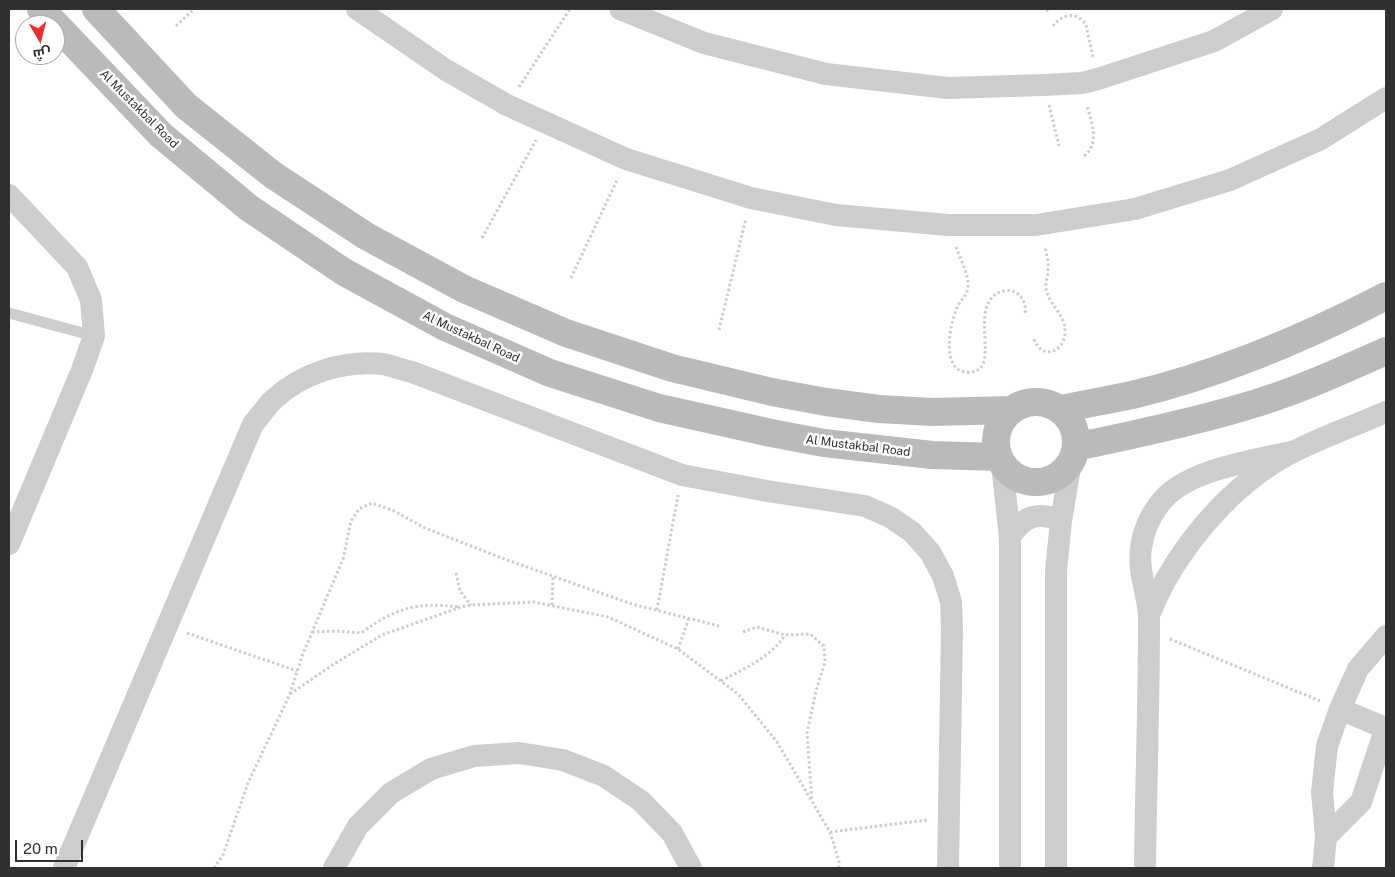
<!DOCTYPE html>
<html>
<head>
<meta charset="utf-8">
<style>
	body { margin:0 }
	#map { position:relative; width:1395px; height:877px; overflow:hidden; background:#fff; font-family:"Public Sans",Cairo,sans-serif }
	canvas { display:block }
	.frame { position:absolute; inset:0; border:10px solid #303030; pointer-events:none }
	.north { position:absolute; left:15px; top:15px; width:50px; height:50px; box-sizing:border-box; background:#fff; border:1px solid #acacac; border-radius:50%; rotate:172deg; font-size:14px; font-weight:700; line-height:20px; text-align:center; color:#303030 }
	.north::after { content:''; display:block; margin:auto; width:18px; height:22px; background:#ec2e2e; clip-path:polygon(50% 0,100% 100%,50% 72%,0 100%) }
	.scale { position:absolute; left:15px; top:840px; width:68px; height:22px; box-sizing:border-box; border:2px solid #303030; border-top:0; padding-left:6px; font-size:15px; line-height:18px; white-space:nowrap; color:#303030; -webkit-text-stroke:4px #fff; paint-order:stroke }
</style>
</head>
<body>
<div id="map">
<canvas width="1395" height="877"></canvas>
<div class="frame"></div>
<div class="north">ش</div>
<div class="scale">20 m</div>
</div>
<script>
const context = document.querySelector('canvas').getContext('2d');
context.lineJoin = 'round';
function stroke(path, color, width, dash) { context.strokeStyle = color; context.lineWidth = width; context.lineCap = dash ? 'butt' : 'round'; context.setLineDash(dash || []); context.stroke(path); }
function write(font, color, halo, rows, align = 'center') {
  context.font = font + ' "Public Sans",sans-serif'; context.lineWidth = 5; context.setLineDash([]); context.textBaseline = 'middle'; context.strokeStyle = halo; context.fillStyle = color; for (const [text, x, y, turn = 0] of rows) {
    context.save(); context.translate(x, y); context.rotate((+turn || 0) * Math.PI / 180); context.textAlign = isNaN(turn) ? turn : align; if (halo) context.strokeText(text, 0, 0); context.fillText(text, 0, 0); context.restore();
  }
}
stroke(new Path2D(`
	M1046,11L1051,9
	M176,26L194,9
	M1053,26C1062,14 1077,11 1086,25L1093,57
	M519,87L570,9
	M1049,105L1059,146
	M1084,156C1101,142 1091,123 1087,105
	M482,238L536,140
	M956,247C960,259 969,274 968,287C967,297 959,301 956,310C950,325 941,370 966,372C1007,376 963,302 1003,291C1018,288 1027,300 1025,314
	M571,278L618,178
	M719,330L746,218
	M1034,339C1042,361 1065,352 1065,332C1066,315 1049,305 1046,289C1045,283 1048,276 1048,269C1049,262 1046,254 1045,246
	M456,573L460,591L471,605
	M552,605L553,576
	M657,610L678,495
	M312,632L337,631L361,633C396,608 415,602 459,607
	M743,632L757,627L785,635L810,634L824,646L825,662L816,691L807,733L812,801
	M187,633L297,671
	M1170,639L1320,701
	M678,649L689,618
	M721,681C745,668 770,658 785,635
	M290,694L334,664L382,635L461,607L471,605L534,602L608,617L678,649L738,694L777,742L830,832L839,861V868
	M830,832L927,820
	M214,868L223,855L248,783L290,694L302,656L343,559L351,521L359,509L372,503L394,511L425,528L507,560L632,604L719,626`), '#cdcdcd', 3, [2.5, 2.5]);
stroke(new Path2D(`
	M9,313L94,336`), '#cdcdcd', 11);
stroke(new Path2D(`
	M357,9L446,70L507,105L626,159L751,198L836,215L948,225H1036L1135,209L1230,180L1321,139L1386,98
	M620,9L704,43L826,74L948,88L1044,85L1082,83L1098,79L1214,41L1272,9
	M9,195L77,267L91,300L94,336L82,370L9,544
	M1002,464L1010,538V868
	M1010,538C1022,516 1038,511 1061,521
	M1149,615C1154,604 1159,592 1165,581C1195,528 1241,478 1295,451C1325,436 1356,425 1386,412
	M1340,709L1385,728
	M1326,837L1361,802L1386,727
	M64,868L253,424C260,416 266,407 273,400C302,373 343,360 383,364C392,366 403,370 412,372L682,475L767,491L865,506L890,517L912,532L930,552L943,576L951,602L952,629L948,868
	M334,868L358,826L391,793L431,769L474,756L519,753L563,760L604,776L641,801L672,833L691,868
	M1056,868V571L1061,521L1071,462
	M1145,868C1146,785 1149,702 1149,619C1149,595 1137,572 1141,548C1143,532 1150,516 1160,503C1186,469 1254,461 1295,451
	M1323,868L1326,837L1322,792L1327,746L1340,709L1358,669L1386,636`), '#cdcdcd', 22);
stroke(new Path2D(`
	M41,9L161,135L249,208L344,272L445,327L550,373L659,408L771,433L824,443L932,455L998,457
	M96,9L186,106L273,175L366,236L464,289L566,333L672,368L772,392L826,402L879,409L933,412L1011,410
	M996 442a40 40 0 1 1 80 0a40 40 0 1 1-80 0Z
	M1061,409C1084,404 1108,400 1132,395C1221,374 1305,338 1386,296
	M1076,447C1131,435 1186,424 1240,408C1291,394 1339,372 1386,351`), '#bababa', 28);
write('12px', '#303030', '#fff', [
	["Al Mustakbal Road",139,109,45],
	["Al Mustakbal Road",471,337,25],
	["Al Mustakbal Road",858,446,7]
]);
</script>
</body>
</html>
